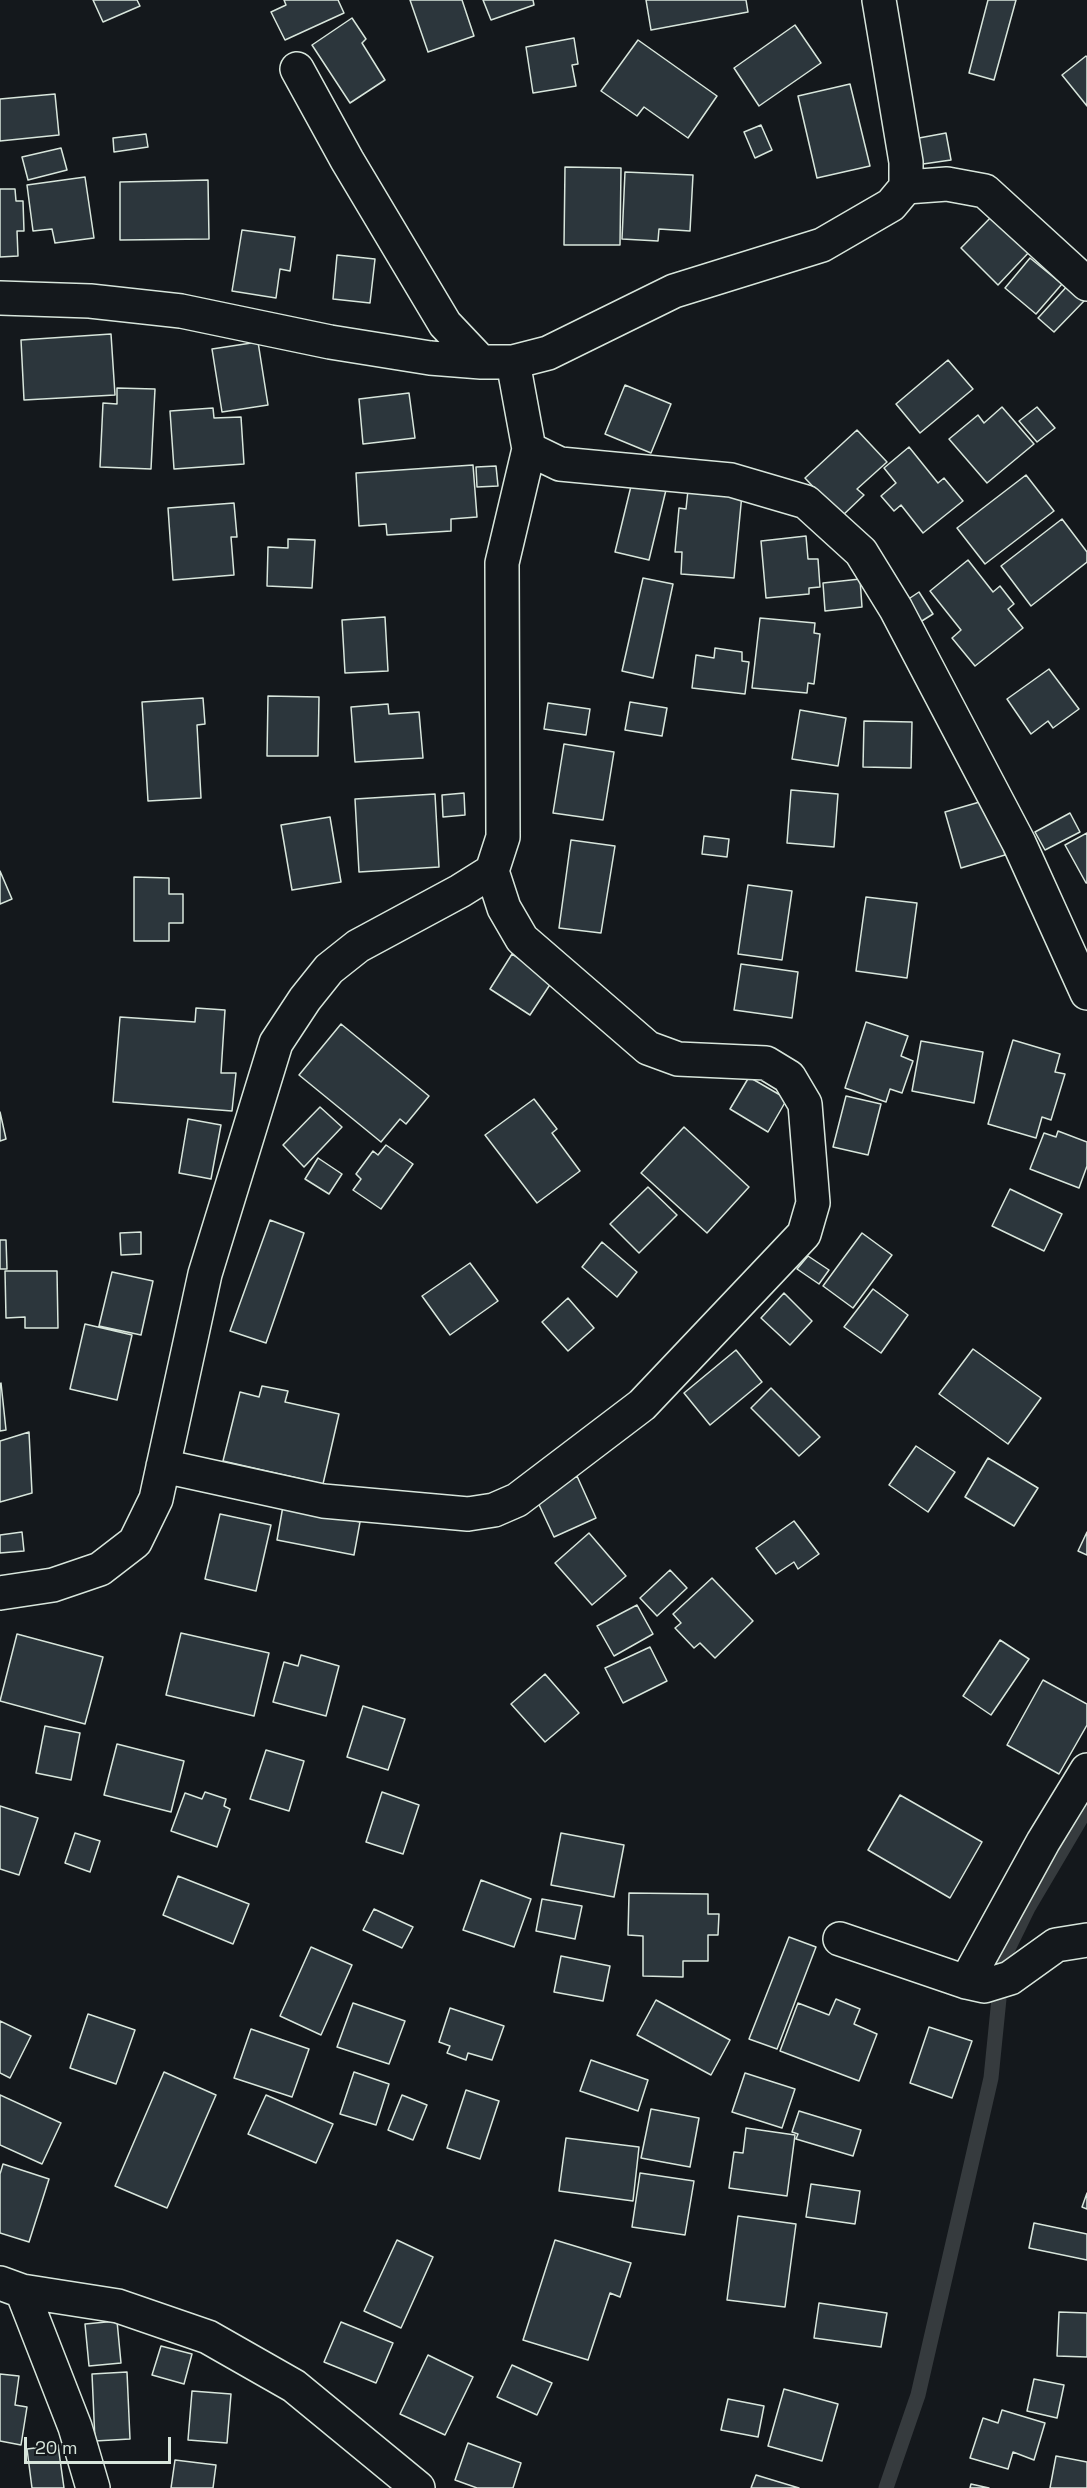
<!DOCTYPE html>
<html>
<head>
<meta charset="utf-8">
<style>
	body { margin:0 }
	#map { position:relative; width:1087px; height:2488px; overflow:hidden; background:#14181c; font-family:"Space Grotesk",sans-serif }
	canvas { display:block }
	.scale { position:absolute; left:24px; top:2437px; width:147px; height:27px; box-sizing:border-box; border:3px solid #d8e6dc; border-top:0; padding-left:8px; font-size:18px; line-height:21px; white-space:nowrap; color:#d8e6dc; -webkit-text-stroke:4px #14181c; paint-order:stroke }
</style>
</head>
<body>
<div id="map">
<canvas width="1087" height="2488"></canvas>
<div class="scale">20 m</div>
</div>
<script>
const context = document.querySelector('canvas').getContext('2d');
context.lineJoin = 'round';
function stroke(path, color, width, dash) { context.strokeStyle = color; context.lineWidth = width; context.lineCap = dash ? 'butt' : 'round'; context.setLineDash(dash || []); context.stroke(path); }
function fillPath(path, color) { context.fillStyle = color; context.fill(path, 'evenodd'); }
stroke(new Path2D(`
	M886,2488L918,2395L991,2078L1003,1959L1028,1908L1087,1808`), '#363b3e', 15);
const building = new Path2D(`
	M93,0H137L140,6L103,22Z
	M284,0H338L344,13L285,40L271,12L286,5Z
	M410,0H462L474,36L428,52Z
	M483,0H533L534,5L491,20Z
	M646,0H746L748,12L651,30Z
	M988,0H1016L994,80L969,73Z
	M352,18L366,39L362,43L385,80L350,103L312,45Z
	M795,25L821,63L759,106L734,68Z
	M574,38L578,64L572,65L576,86L533,93L526,47Z
	M638,40L717,96L688,138L644,107L637,116L601,91Z
	M1086,56L1087,57V106L1062,75Z
	M850,84L870,166L817,178L798,96Z
	M55,94L59,135L0,141V99Z
	M761,125L772,150L755,158L744,132Z
	M946,133L951,160L923,164L919,138Z
	M146,134L148,147L114,152L113,138Z
	M61,148L67,170L28,180L22,157Z
	M565,167L621,168L620,245H564Z
	M625,172L693,175L690,231L659,229L658,241L622,239Z
	M85,177L94,238L55,243L52,229L33,231L27,185Z
	M208,180L209,239L120,240V182Z
	M0,189H15L16,201H23L24,231H17L18,256L0,257Z
	M994,214L1031,250L998,285L961,248Z
	M242,230L295,237L290,271L280,269L276,298L232,291Z
	M337,255L375,259L370,303L333,299Z
	M1030,258L1062,284L1036,314L1005,288Z
	M1070,283L1087,298L1054,332L1038,318Z
	M111,334L115,395L24,400L21,340Z
	M258,342L268,405L222,412L212,349Z
	M948,360L973,389L920,433L896,404Z
	M625,385L671,404L651,453L605,434Z
	M117,388L155,389L151,469L100,467L103,403L117,404Z
	M409,393L415,438L363,444L359,399Z
	M1002,407L1034,444L987,483L949,439L978,415L984,423Z
	M1037,407L1055,428L1037,442L1019,421Z
	M213,408L214,418L241,417L244,464L174,469L170,411Z
	M857,430L887,462L857,489L864,495L841,517L805,478Z
	M909,447L938,483L944,478L963,501L923,533L901,505L894,511L881,496L896,483L884,468Z
	M473,465L477,517L451,519V531L387,535L386,524L359,526L356,473Z
	M496,466L498,486L477,487L476,467Z
	M1026,475L1054,511L985,564L957,528Z
	M632,482L666,490L649,560L615,552Z
	M688,490L742,494L734,578L681,574L682,552H675L679,508L686,509Z
	M234,503L237,537H231L234,575L173,580L168,508Z
	M1062,519L1087,552V562L1031,606L1001,566Z
	M806,536L808,559H818L820,587L809,588V594L766,598L761,541Z
	M288,539L315,540L312,588L267,586L268,547L288,548Z
	M968,560L993,592L1000,586L1014,604L1008,609L1023,628L975,666L952,638L961,630L930,591Z
	M643,578L673,584L653,678L622,671Z
	M860,579L862,607L825,611L823,583Z
	M919,592L933,614L917,624L904,602Z
	M385,617L388,671L345,673L342,620Z
	M760,618L815,623L814,633L820,634L814,684L808,683L807,693L752,688Z
	M715,648L742,652V661L749,662L745,694L692,688L696,655L714,658Z
	M1049,669L1079,709L1053,728L1048,721L1031,734L1007,699Z
	M268,696L319,697L318,756H267Z
	M203,698L205,724L197,725L201,798L148,801L142,702Z
	M630,702L667,708L662,736L625,730Z
	M548,703L590,709L586,735L544,729Z
	M388,704L389,714L419,712L423,758L355,762L351,707Z
	M800,710L846,718L838,766L792,759Z
	M864,721L912,722L911,768L863,767Z
	M564,744L614,752L603,820L553,813Z
	M791,790L838,794L834,847L787,843Z
	M464,793L465,815L443,817L442,795Z
	M435,794L439,867L359,872L355,799Z
	M990,799L1005,855L961,868L945,812Z
	M1070,813L1080,832L1045,850L1035,832Z
	M330,817L341,882L292,890L281,825Z
	M1087,833V883H1086L1065,845Z
	M704,836L729,839L727,857L702,854Z
	M571,840L615,846L601,933L559,928Z
	M0,871L12,899L0,904Z
	M134,877L169,878V894H183V923H169V941H134Z
	M748,885L792,891L782,960L738,954Z
	M866,897L917,903L907,978L856,971Z
	M512,954L553,980L530,1015L490,989Z
	M741,964L798,972L792,1018L734,1010Z
	M196,1008L225,1010L221,1073H236L232,1111L113,1102L120,1017L195,1022Z
	M866,1022L908,1036L901,1056L913,1061L902,1093L890,1089L886,1102L845,1088Z
	M341,1024L429,1096L406,1124L400,1119L381,1142L299,1075Z
	M1013,1040L1060,1054L1055,1072L1065,1074L1051,1120L1042,1117L1036,1138L988,1124Z
	M921,1041L983,1052L974,1103L912,1091Z
	M749,1077L787,1099L768,1132L730,1109Z
	M846,1096L881,1104L868,1155L833,1147Z
	M534,1099L557,1129L552,1133L580,1171L537,1203L485,1135Z
	M320,1107L342,1127L304,1167L283,1145Z
	M0,1112L6,1139L0,1141Z
	M188,1119L221,1125L211,1179L179,1173Z
	M684,1127L749,1187L707,1233L641,1173Z
	M1058,1131L1087,1142V1166L1079,1188L1030,1169L1044,1133L1056,1137Z
	M386,1145L413,1164L381,1209L353,1190L361,1179L356,1174L373,1151L378,1155Z
	M318,1158L342,1174L329,1194L305,1179Z
	M648,1187L677,1215L639,1253L610,1224Z
	M1010,1189L1062,1214L1044,1251L992,1226Z
	M270,1220L304,1233L266,1343L230,1331Z
	M141,1232V1254L121,1255L120,1233Z
	M862,1233L892,1255L853,1308L823,1286Z
	M0,1240H6L7,1269H0Z
	M602,1242L637,1272L617,1297L582,1267Z
	M808,1256L829,1270L819,1284L797,1269Z
	M470,1263L498,1301L450,1335L422,1296Z
	M5,1271H57L58,1328H25V1317L6,1318Z
	M112,1272L153,1281L141,1335L99,1326Z
	M873,1289L908,1315L881,1353L844,1327Z
	M784,1293L812,1321L790,1345L761,1318Z
	M568,1298L594,1328L568,1351L542,1322Z
	M85,1324L132,1335L117,1400L70,1389Z
	M973,1349L1041,1398L1008,1444L939,1394Z
	M736,1350L762,1382L710,1425L684,1393Z
	M1,1383L6,1430L0,1431V1384Z
	M262,1386L288,1391L285,1402L339,1414L323,1484L223,1461L240,1392L259,1397Z
	M771,1388L820,1437L799,1456L751,1408Z
	M29,1432L32,1493L0,1502V1441Z
	M916,1446L955,1472L928,1512L889,1485Z
	M988,1458L1038,1488L1014,1526L965,1497Z
	M577,1476L596,1518L554,1537L535,1496Z
	M283,1506L360,1522L354,1555L277,1540Z
	M220,1514L271,1525L256,1591L205,1579Z
	M794,1521L819,1554L798,1569L794,1562L776,1574L756,1548Z
	M22,1532L24,1551L0,1553V1535Z
	M1087,1532V1555L1078,1551Z
	M589,1533L626,1576L592,1605L555,1563Z
	M670,1570L687,1588L657,1616L640,1598Z
	M712,1578L753,1621L715,1658L700,1643L694,1648L675,1628L681,1623L673,1614Z
	M637,1605L653,1634L614,1656L597,1626Z
	M181,1633L269,1653L254,1716L166,1695Z
	M17,1634L103,1657L85,1724L0,1701Z
	M1000,1640L1029,1659L991,1715L963,1696Z
	M650,1647L667,1681L623,1703L605,1668Z
	M301,1655L339,1666L326,1716L273,1702L284,1662L298,1666Z
	M545,1674L579,1713L545,1742L511,1704Z
	M1043,1680L1087,1704V1725L1059,1774L1007,1745Z
	M363,1706L405,1719L388,1770L347,1757Z
	M45,1726L80,1733L71,1780L36,1773Z
	M117,1744L184,1761L171,1812L104,1795Z
	M266,1750L304,1761L289,1811L250,1799Z
	M205,1792L226,1799L224,1806L230,1809L217,1847L171,1831L185,1793L202,1799Z
	M382,1792L419,1805L403,1854L366,1842Z
	M900,1795L982,1842L950,1898L868,1850Z
	M0,1806L38,1818L19,1875L0,1869Z
	M75,1833L100,1841L90,1872L65,1863Z
	M561,1833L624,1845L614,1897L551,1885Z
	M178,1876L249,1904L233,1944L163,1915Z
	M481,1880L531,1899L514,1947L463,1930Z
	M629,1893L708,1894V1914H719L718,1935H708V1961H683V1977L643,1976V1936L628,1935Z
	M542,1899L582,1906L575,1939L536,1931Z
	M374,1909L413,1927L402,1948L363,1930Z
	M789,1937L816,1947L777,2049L749,2039Z
	M311,1947L352,1965L321,2035L280,2016Z
	M561,1956L610,1966L603,2001L554,1992Z
	M836,1999L860,2009L854,2024L877,2034L859,2081L780,2051L798,2003L829,2015Z
	M656,2000L730,2040L711,2075L637,2035Z
	M353,2003L405,2021L389,2064L337,2047Z
	M450,2008L504,2026L492,2060L468,2053L466,2060L447,2053L450,2046L439,2042Z
	M88,2014L135,2030L116,2084L70,2068Z
	M0,2021L31,2036L10,2078L0,2073Z
	M929,2027L972,2041L952,2098L910,2083Z
	M251,2029L309,2049L292,2097L234,2078Z
	M591,2060L648,2080L638,2111L580,2091Z
	M164,2072L216,2095L167,2208L115,2186Z
	M354,2072L389,2084L376,2125L340,2114Z
	M745,2073L795,2089L782,2128L732,2112Z
	M466,2090L499,2101L480,2159L447,2148Z
	M0,2095L61,2123L42,2164L0,2145Z
	M266,2095L333,2124L316,2163L248,2134Z
	M402,2095L427,2105L413,2140L388,2130Z
	M651,2109L699,2118L690,2167L641,2158Z
	M799,2111L861,2130L853,2156L796,2139L798,2134L792,2132Z
	M746,2128L795,2135L787,2196L729,2188L734,2152L743,2153Z
	M566,2138L639,2147L633,2201L559,2191Z
	M3,2164L49,2179L29,2242L0,2233V2174Z
	M640,2173L694,2181L685,2235L632,2227Z
	M811,2184L860,2191L855,2224L806,2217Z
	M1087,2193V2209L1082,2207Z
	M738,2216L796,2224L785,2307L727,2300Z
	M1034,2223L1087,2234V2260L1029,2248Z
	M397,2240L433,2257L401,2328L364,2311Z
	M555,2240L631,2263L620,2297L610,2293L588,2360L523,2340Z
	M819,2303L887,2313L881,2347L814,2338Z
	M1059,2312L1087,2313V2357L1057,2356Z
	M117,2321L121,2363L89,2366L85,2324Z
	M341,2322L393,2343L376,2383L324,2362Z
	M161,2346L192,2354L184,2384L152,2375Z
	M428,2355L473,2377L445,2435L400,2414Z
	M512,2365L552,2383L537,2415L497,2397Z
	M127,2372L130,2439L95,2441L92,2374Z
	M0,2374L19,2376L15,2405L27,2407L21,2445L0,2441Z
	M1034,2379L1064,2385L1057,2418L1027,2411Z
	M784,2389L838,2404L822,2461L768,2446Z
	M192,2391L231,2394L227,2443L188,2440Z
	M728,2399L764,2406L758,2437L721,2430Z
	M1002,2410L1045,2423L1034,2460L1013,2452L1008,2469L970,2458L983,2418L998,2423Z
	M468,2443L521,2463L513,2488H477L455,2480Z
	M58,2445L64,2488H32L27,2449Z
	M1056,2456L1087,2462V2488H1050Z
	M175,2460L216,2465L213,2488H171Z
	M756,2475L799,2488H751Z
	M971,2484L989,2488H970Z`);
fillPath(building, '#2c363c');
stroke(building, '#d8e6dc', 1.5);
const minor = new Path2D(`
	M297,69L347,160L445,324L481,362
	M906,187L947,184L985,191L1087,284
	M0,298L90,301L181,311L330,342L430,358L481,362H513L548,353L674,291L822,245L891,205L906,187V162L879,0
	M529,449L560,464L731,480L806,502L861,552L896,609L1019,843L1087,993
	M163,1466L323,1501L468,1514L494,1510L517,1500L642,1405L804,1234L813,1203L805,1104L789,1077L766,1063L678,1059L648,1048L522,939L504,908L492,871
	M0,1593L53,1585L100,1569L135,1542L156,1499L205,1274L276,1043L305,999L329,969L358,946L460,891L492,871L503,837L502,563L529,449L513,362
	M840,1939L966,1982L984,1986L1010,1978L1056,1945L1087,1940
	M966,1982L1043,1842L1087,1770
	M0,2283L22,2291L118,2306L208,2337L294,2386L418,2488
	M22,2291L75,2427L93,2488`);
stroke(minor, '#d8e6dc', 36);
stroke(minor, '#14181c', 33);
</script>
</body>
</html>
